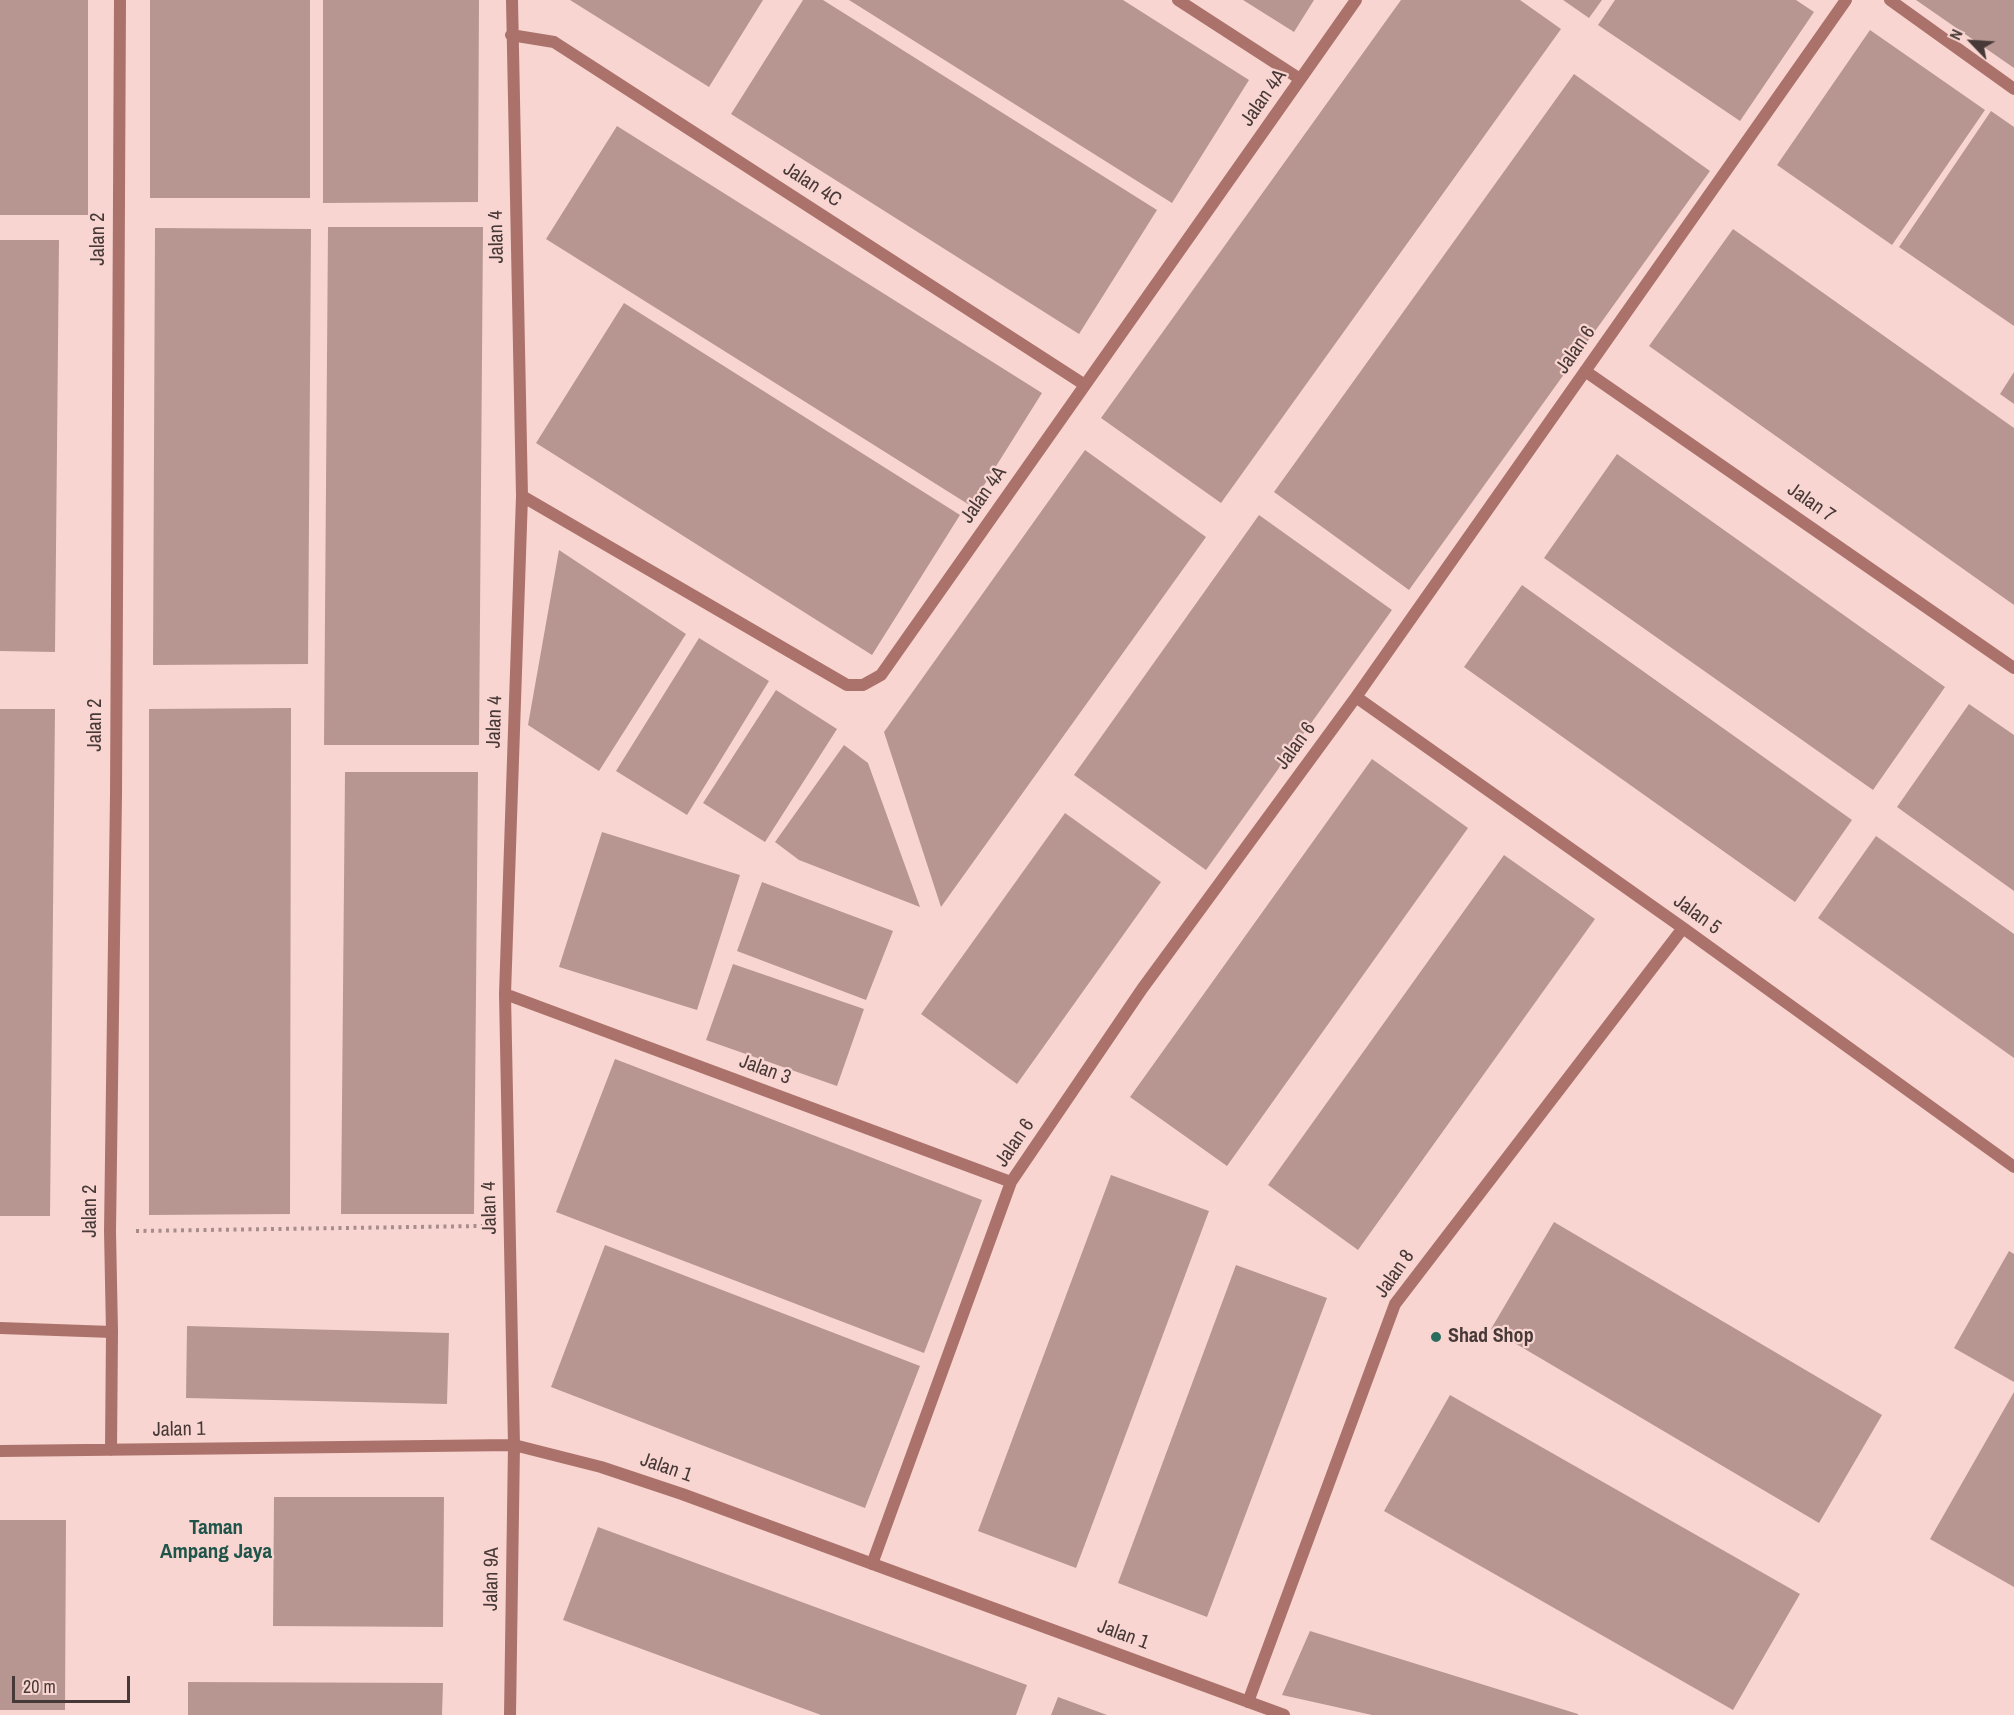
<!DOCTYPE html>
<html>
<head>
<meta charset="utf-8">
<style>
	body { margin:0 }
	#map { position:relative; width:2014px; height:1715px; overflow:hidden; background:#f8d5d0; font-family:"Archivo Narrow",sans-serif }
	canvas { display:block }
	.north { position:absolute; left:1942px; top:12px; width:60px; height:60px; -webkit-text-stroke:4px #f8d5d0; paint-order:stroke; rotate:295deg; font-size:16px; font-weight:700; line-height:24px; text-align:center; color:#473937 }
	.north::after { content:''; display:block; margin:auto; width:21px; height:27px; background:#473937; clip-path:polygon(50% 0,100% 100%,50% 72%,0 100%) }
	.scale { position:absolute; left:12px; top:1676px; width:118px; height:27px; box-sizing:border-box; border:3px solid #473937; border-top:0; padding-left:8px; font-size:18px; line-height:21px; white-space:nowrap; color:#473937; -webkit-text-stroke:4px #f8d5d0; paint-order:stroke }
</style>
</head>
<body>
<div id="map">
<canvas width="2014" height="1715"></canvas>
<div class="north">N</div>
<div class="scale">20 m</div>
</div>
<script>
const context = document.querySelector('canvas').getContext('2d');
context.lineJoin = 'round';
function fillPath(path, color) { context.fillStyle = color; context.fill(path, 'evenodd'); }
function stroke(path, color, width, dash) { context.strokeStyle = color; context.lineWidth = width; context.lineCap = dash ? 'butt' : 'round'; context.setLineDash(dash || []); context.stroke(path); }
function write(font, color, halo, rows, align = 'center') {
  context.font = font + ' "Archivo Narrow",sans-serif'; context.lineWidth = 4.5; context.setLineDash([]); context.textBaseline = 'middle'; context.strokeStyle = halo; context.fillStyle = color; for (const [text, x, y, turn = 0] of rows) {
    context.save(); context.translate(x, y); context.rotate((+turn || 0) * Math.PI / 180); context.textAlign = isNaN(turn) ? turn : align; if (halo) context.strokeText(text, 0, 0); context.fillText(text, 0, 0); context.restore();
  }
}
fillPath(new Path2D(`
	M0,0H88V215H0Z
	M150,0H310V198H150Z
	M323,0H479L478,202L323,203Z
	M570,0H763L709,87Z
	M803,0H823L1157,210L1079,334L731,114Z
	M849,0H1123L1249,80L1172,203Z
	M1243,0H1314L1294,32Z
	M1401,0H1520L1561,29L1221,503L1101,418Z
	M1563,0H1602L1589,18Z
	M1615,0H1796L1814,12L1740,121L1598,25Z
	M1916,0H2014V68Z
	M1870,30L1985,110L1892,245L1777,165Z
	M1574,74L1710,171L1409,590L1274,492Z
	M1991,111L2014,127V326L1899,247Z
	M617,126L1042,393L971,506L546,239Z
	M328,227H483L479,745H324Z
	M155,228L311,229L308,664L153,665Z
	M1733,229L2014,428V605L1649,346Z
	M0,240H59L55,652L0,651Z
	M624,303L960,515L872,655L536,443Z
	M2014,372V404L2000,394Z
	M1085,450L1206,537L941,907L884,732Z
	M1617,454L1945,687L1873,790L1544,558Z
	M1259,515L1392,610L1206,870L1074,775Z
	M559,550L686,634L599,771L528,725Z
	M1522,585L1852,820L1795,902L1464,667Z
	M699,638L769,681L687,815L616,771Z
	M776,690L837,729L765,842L703,803Z
	M1969,704L2014,735V891L1897,807Z
	M291,708L290,1214L149,1215V709Z
	M0,709H55L50,1216H0Z
	M844,745L868,763L920,907L799,860L775,842Z
	M1372,759L1468,828L1227,1166L1130,1097Z
	M345,772H478L474,1214H341Z
	M1065,813L1161,882L1017,1084L921,1014Z
	M602,832L740,875L697,1010L559,967Z
	M1876,836L2014,934V1058L1818,918Z
	M1504,855L1595,919L1358,1250L1268,1185Z
	M762,882L893,931L866,1000L737,951Z
	M733,964L864,1009L837,1086L706,1040Z
	M615,1059L982,1200L924,1353L556,1212Z
	M1111,1175L1209,1211L1076,1568L978,1531Z
	M1554,1222L1882,1415L1819,1523L1491,1329Z
	M605,1245L920,1366L865,1508L551,1387Z
	M2009,1251L2014,1254V1382L1954,1348Z
	M1236,1265L1327,1298L1207,1617L1118,1583Z
	M187,1326L449,1333L447,1404L186,1398Z
	M2014,1392V1587L1930,1539Z
	M1450,1395L1800,1594L1733,1710L1384,1511Z
	M274,1497H444L443,1627L273,1626Z
	M0,1520H66L65,1710H0Z
	M598,1527L1027,1685L1016,1715H821L563,1620Z
	M1310,1631L1578,1714V1715H1372L1282,1695Z
	M188,1682L443,1683L442,1715H188Z
	M1058,1697L1107,1715H1051Z`), '#b79692');
stroke(new Path2D(`
	M136,1231L482,1226`), '#a78d8a', 4, [3, 4.5]);
stroke(new Path2D(`
	M0,1328L112,1332`), '#ab726b', 12);
stroke(new Path2D(`
	M1178,0L1300,79
	M1890,0L2014,89
	M511,35L554,42L1085,385
	M1585,371L2014,668
	M522,496L847,685H863L881,675L1356,0
	M1356,697L1683,928L2014,1167
	M505,994L1011,1182
	M111,1450L112,1332L110,1231L116,795L120,0
	M0,1451L514,1445L601,1467L682,1494L1284,1715
	M872,1564L1011,1182L1142,989L1356,697L1846,0
	M1248,1702L1395,1304L1683,928
	M510,1715L514,1445L505,994L522,496L512,0`), '#ab726b', 12);
for (const [x, y, r, color] of [
	[1436,1337,6,"#296d5f"]
]) { const dot = new Path2D(); dot.arc(x, y, r, 0, 2 * Math.PI); context.fillStyle = color; context.fill(dot); stroke(dot, '#f8d5d0', 2); }
write('20px', '#473937', '#f8d5d0', [
	["Jalan 4A",1264,98,-55],
	["Jalan 4C",812,185,33],
	["Jalan 4",497,237,-91],
	["Jalan 2",99,239,-90],
	["Jalan 6",1576,350,-55],
	["Jalan 4A",984,495,-55],
	["Jalan 7",1811,503,35],
	["Jalan 4",495,722,-88],
	["Jalan 2",96,725,-90],
	["Jalan 6",1296,746,-54],
	["Jalan 5",1697,915,36],
	["Jalan 3",765,1070,20],
	["Jalan 6",1015,1143,-56],
	["Jalan 4",490,1208,-91],
	["Jalan 2",91,1211,-90],
	["Jalan 8",1395,1274,-55],
	["Jalan 1",179,1430,-1],
	["Jalan 1",666,1468,19],
	["Jalan 9A",492,1579,-89],
	["Jalan 1",1123,1635,20]
]);
write('bold 20px', '#473937', '#f8d5d0', [
	["Shad Shop",1448,1337]
], 'left');
write('bold 21px', '#1e5449', '#f8d5d0', [
	["Taman",216,1528],
	["Ampang Jaya",216,1552]
]);
</script>
</body>
</html>
